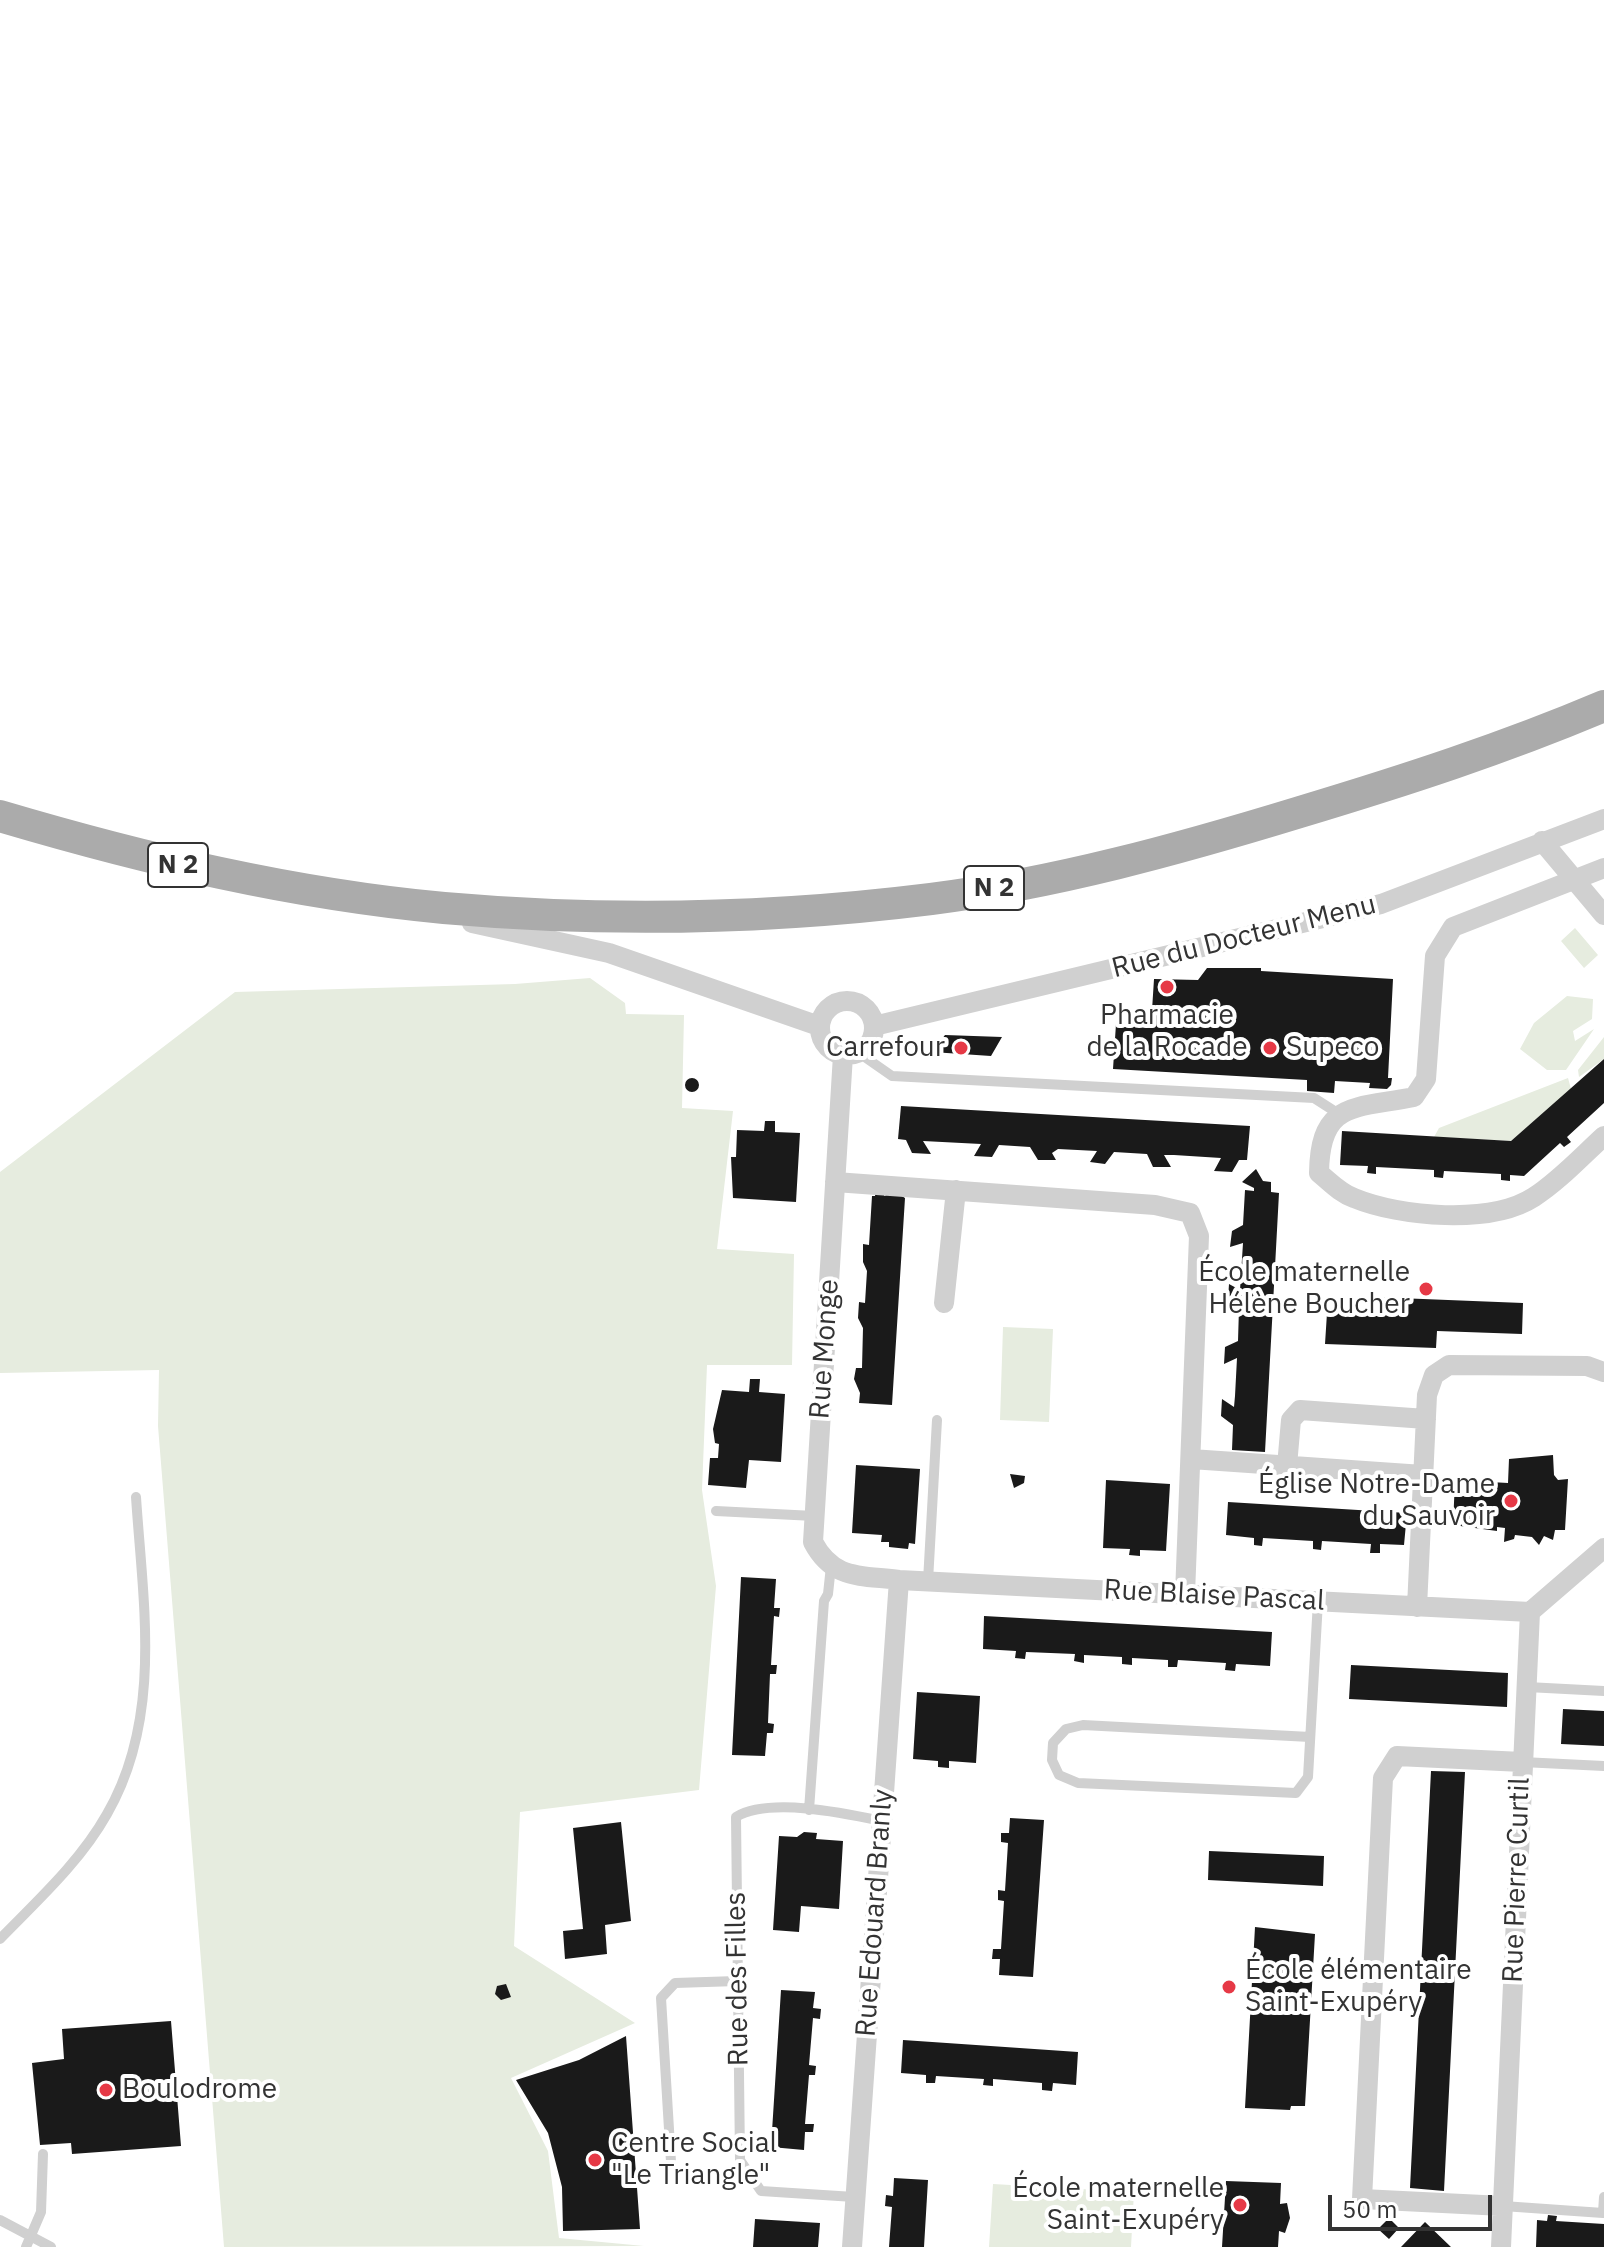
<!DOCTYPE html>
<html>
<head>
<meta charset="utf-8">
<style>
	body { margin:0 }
	#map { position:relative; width:1604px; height:2247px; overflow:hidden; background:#fff; font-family:"IBM Plex Sans",sans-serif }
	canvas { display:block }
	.scale { position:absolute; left:1328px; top:2195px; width:164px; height:36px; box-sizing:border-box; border:4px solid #333; border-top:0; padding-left:10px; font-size:24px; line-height:28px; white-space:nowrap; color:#333; -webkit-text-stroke:6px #fff; paint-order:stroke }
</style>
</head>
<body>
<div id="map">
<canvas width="1604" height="2247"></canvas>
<div class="scale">50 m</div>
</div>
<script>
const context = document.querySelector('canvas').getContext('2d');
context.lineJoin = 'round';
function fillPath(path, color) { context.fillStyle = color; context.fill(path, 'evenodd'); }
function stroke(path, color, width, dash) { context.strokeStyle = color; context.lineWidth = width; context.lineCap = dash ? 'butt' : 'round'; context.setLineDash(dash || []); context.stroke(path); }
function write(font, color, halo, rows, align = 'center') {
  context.font = font + ' "IBM Plex Sans",sans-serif'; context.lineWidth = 8; context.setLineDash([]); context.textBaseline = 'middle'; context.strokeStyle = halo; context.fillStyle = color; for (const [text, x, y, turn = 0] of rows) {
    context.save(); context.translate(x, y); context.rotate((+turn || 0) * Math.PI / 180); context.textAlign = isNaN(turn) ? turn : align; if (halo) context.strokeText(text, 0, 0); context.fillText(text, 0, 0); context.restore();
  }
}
fillPath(new Path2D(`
	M1575,928L1598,955L1584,968L1561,941Z
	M590,978L625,1003L626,1014L684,1015L682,1108L733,1111L717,1249L794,1254L792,1365H707L702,1490L716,1586L699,1790L520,1812L514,1946L635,2023L511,2078L548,2151L559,2238L644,2246L224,2247L158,1426L159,1370L0,1373V1172L235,992L515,984Z
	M1567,996L1593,999L1592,1019L1573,1031L1575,1041L1594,1029L1566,1070H1547L1520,1049L1534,1023Z
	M1604,1037V1059L1579,1077L1578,1070Z
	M1568,1078L1571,1089L1511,1141L1434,1137L1439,1128Z
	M1003,1327L1053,1329L1049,1422L1000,1420Z
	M993,2184L1134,2192L1131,2247H989Z`), '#e6ecdf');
fillPath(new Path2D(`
	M1207,968H1261V971L1393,979L1388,1078H1392L1391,1085L1387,1089L1369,1088L1370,1083L1335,1081L1334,1093L1307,1091V1080L1113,1069L1116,1024L1151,1026L1154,979L1198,980Z
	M945,1035L1002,1037L991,1056L932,1052Z
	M1604,1059V1103L1567,1137L1571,1142L1564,1147L1560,1143L1524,1176L1510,1175V1181L1501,1180V1174L1444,1171L1443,1178L1434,1177V1170L1376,1167V1174L1367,1173L1368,1166L1340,1165L1342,1131L1511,1141Z
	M685 1085a7 7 0 1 1 14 0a7 7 0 1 1-14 0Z
	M901,1106L1250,1126L1247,1160H1239L1232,1172L1214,1171L1221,1158L1174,1155H1164L1171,1167H1153L1147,1154L1114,1152L1105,1164L1090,1162L1097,1151L1058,1149L1052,1153L1056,1160H1038L1030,1147L999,1145L992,1157L974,1156L981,1144L923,1141L931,1154L912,1153L906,1140L898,1139Z
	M765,1121H775V1132L800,1133L796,1202L733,1198L731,1157H736L737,1130L764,1131Z
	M1256,1169L1263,1181L1271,1182V1192L1279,1193L1265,1452L1232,1450L1233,1425L1221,1416L1222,1399L1234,1407L1235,1396L1237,1358L1224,1364L1225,1347L1238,1341L1239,1308L1228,1299L1229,1284L1240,1290L1243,1243L1230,1247L1232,1231L1243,1225L1245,1190L1254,1191V1188L1242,1182Z
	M876,1189L885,1190L884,1196L895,1192L905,1198L892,1405L859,1403L860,1393L854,1379L856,1368H862L863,1328L858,1318L859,1302L865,1303L867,1271L863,1262V1244L869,1245L872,1196H875Z
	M1373,1297L1523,1303L1522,1334L1437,1331L1436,1348L1325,1344L1327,1313L1371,1314Z
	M750,1379H760L759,1392L785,1394L781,1462L749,1460L746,1488L708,1485L710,1458H718L719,1444L715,1443L713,1429L722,1390L749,1392Z
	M1553,1455L1554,1475L1558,1480L1568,1479L1565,1530H1555L1553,1540L1544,1536L1539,1545L1532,1537L1515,1535L1514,1539L1504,1542L1505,1528L1497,1527V1531L1453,1525L1455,1480L1508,1483L1509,1459Z
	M856,1465L920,1469L915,1544L909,1543L908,1549L889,1547V1542H881L882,1535L852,1533Z
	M1010,1474L1025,1476L1024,1483L1014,1488Z
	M1106,1480L1170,1484L1166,1551L1140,1550V1556L1129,1555L1130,1549L1103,1548Z
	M1228,1502L1407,1513L1404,1545L1380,1544V1553H1370L1371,1544L1322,1541L1321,1550L1313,1549V1541L1263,1538L1262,1546L1254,1545V1538L1226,1535Z
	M741,1577L776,1579L774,1608H780L779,1617L774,1616L771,1665H777L776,1674H770L768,1723L774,1724L773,1733H767L765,1756L732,1755Z
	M984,1616L1272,1632L1270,1666L1236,1664L1235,1671L1225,1670L1226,1663L1178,1660L1177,1667H1168V1660L1132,1658V1665L1122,1664V1657L1084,1655V1663L1074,1661L1075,1654L1026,1652L1025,1659L1015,1658L1016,1651L983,1649Z
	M1351,1665L1508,1673L1507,1707L1349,1699Z
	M917,1692L980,1696L976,1763L949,1761V1768L938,1767V1761L913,1759Z
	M1563,1709L1604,1711V1746L1561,1744Z
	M1431,1771L1465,1772L1444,2191L1410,2188Z
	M1010,1818L1044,1820L1033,1977L999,1975L1000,1959H992L993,1949H1001L1004,1901L998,1900V1890L1005,1891L1008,1843L1001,1842V1833H1009Z
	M621,1822L631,1921L605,1925L607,1954L565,1959L563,1931L583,1929L573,1828Z
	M804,1832L817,1833L816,1839L843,1841L839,1909L801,1906L799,1932L773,1930L779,1836L797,1837Z
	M1209,1851L1324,1856L1323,1886L1208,1880Z
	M1255,1927L1315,1934L1305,2106H1291L1290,2110L1245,2108Z
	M506,1984L511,1997L501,2000L495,1994L497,1986Z
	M781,1990L815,1992L813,2008L821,2009L820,2019L813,2018L809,2065L816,2066L815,2075H809L805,2124H814L813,2132H805L804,2150L771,2147Z
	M171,2021L181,2146L72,2154L71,2143L40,2145L32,2063L64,2059L62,2029Z
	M626,2036L640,2229L563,2231L562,2187L548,2133L516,2080L579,2060Z
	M903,2040L1078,2052L1076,2085L1053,2083L1052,2091L1042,2090V2083L993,2079V2086L983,2085L984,2079L936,2076L935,2083H926V2075L901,2073Z
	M894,2178L928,2180L924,2247H889L892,2207L885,2206L886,2195L893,2196Z
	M1226,2181L1281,2183L1280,2204L1287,2203L1290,2218L1285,2233L1279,2231L1278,2247H1222Z
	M1548,2215L1557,2216L1556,2221L1604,2224V2247H1536L1537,2220L1547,2221Z
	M1389,2218L1399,2228L1389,2239L1378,2229Z
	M755,2219L820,2223L818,2247H753Z
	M1425,2222L1451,2247H1401Z`), '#1a1a1a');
stroke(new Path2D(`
	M859,1053L892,1076L1314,1098L1339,1114
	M716,1511L814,1516
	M928,1581L937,1420
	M1527,1687L1604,1691
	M1310,1737L1083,1725L1066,1729L1053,1743L1052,1760L1059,1775L1078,1783L1296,1793L1308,1777L1318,1601
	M1522,1762L1604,1766
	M809,1810L824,1601L828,1594L831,1566
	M0,1939C38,1900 80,1862 107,1814C163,1717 143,1603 136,1497
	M671,2162L661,1998L675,1983L737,1981
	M854,2197L761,2191L740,2160L736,1817C769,1797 844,1813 882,1821
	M1503,2206L1603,2213L1604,2197
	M0,2220L51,2247
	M26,2247L41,2212L43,2154`), '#d0d0d0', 10);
stroke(new Path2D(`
	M1542,841L1604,915
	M1604,868L1453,927L1435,956L1426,1079L1414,1097C1355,1109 1320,1100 1319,1173C1330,1182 1340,1193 1354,1198C1400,1217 1491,1225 1534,1197C1559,1181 1582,1156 1604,1136
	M472,923L609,953L819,1026
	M820 1028a27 27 0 1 1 54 0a27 27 0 1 1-54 0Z
	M874,1026L1381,904L1604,819
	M843,1055L813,1542C833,1580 860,1575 899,1580L1530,1612
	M835,1182L1155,1205L1190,1213L1199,1236L1185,1594
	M944,1303L956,1190
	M1191,1459L1423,1475
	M1287,1466L1291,1420L1300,1410L1426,1419
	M1417,1607L1427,1395L1434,1375L1449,1365L1587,1366L1604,1372
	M1503,2206L1362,2199L1383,1778L1397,1756L1522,1762
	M852,2247L899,1580
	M1501,2247L1530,1612L1604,1548`), '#d0d0d0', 20);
stroke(new Path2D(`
	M0,816C145,859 293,894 444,908C604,922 771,919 931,899C1056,883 1179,849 1300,812C1403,781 1505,748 1604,706`), '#ababab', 32);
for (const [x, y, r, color] of [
	[1167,987,8,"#e63946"],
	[961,1048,8,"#e63946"],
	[1270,1048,8,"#e63946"],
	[1426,1289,8,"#e63946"],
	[1511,1501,8,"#e63946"],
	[1229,1987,8,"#e63946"],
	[106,2090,8,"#e63946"],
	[595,2160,8,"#e63946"],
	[1240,2205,8,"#e63946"]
]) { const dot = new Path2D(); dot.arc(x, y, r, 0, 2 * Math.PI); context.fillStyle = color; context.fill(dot); stroke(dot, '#fff', 3); }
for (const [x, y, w] of [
	[178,865,60],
	[994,888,60]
]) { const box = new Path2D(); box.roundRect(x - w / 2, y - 22, w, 44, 6); context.fillStyle = '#fff'; context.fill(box); stroke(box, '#333', 2); }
write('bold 26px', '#333', null, [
	["N 2",178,865],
	["N 2",994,888]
]);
write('28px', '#333', '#fff', [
	["Rue du Docteur Menu",1244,937,-14],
	["Rue Monge",825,1349,-86],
	["Rue Blaise Pascal",1214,1596,3],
	["Rue Pierre Curtil",1517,1880,-88],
	["Rue Edouard Branly",875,1913,-86],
	["Rue des Filles",738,1979,-91]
]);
write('28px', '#333', '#fff', [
	["Pharmacie",1167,1016,"center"],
	["de la Rocade",1167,1048,"center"],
	["Carrefour",945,1048],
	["Supeco",1286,1048,"left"],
	["École maternelle",1410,1273],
	["Hélène Boucher",1410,1305],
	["Église Notre-Dame",1495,1485],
	["du Sauvoir",1495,1517],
	["École élémentaire",1245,1971,"left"],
	["Saint-Exupéry",1245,2003,"left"],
	["Boulodrome",122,2090,"left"],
	["Centre Social",611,2144,"left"],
	["\"Le Triangle\"",611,2176,"left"],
	["École maternelle",1224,2189],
	["Saint-Exupéry",1224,2221]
], 'right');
</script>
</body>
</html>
